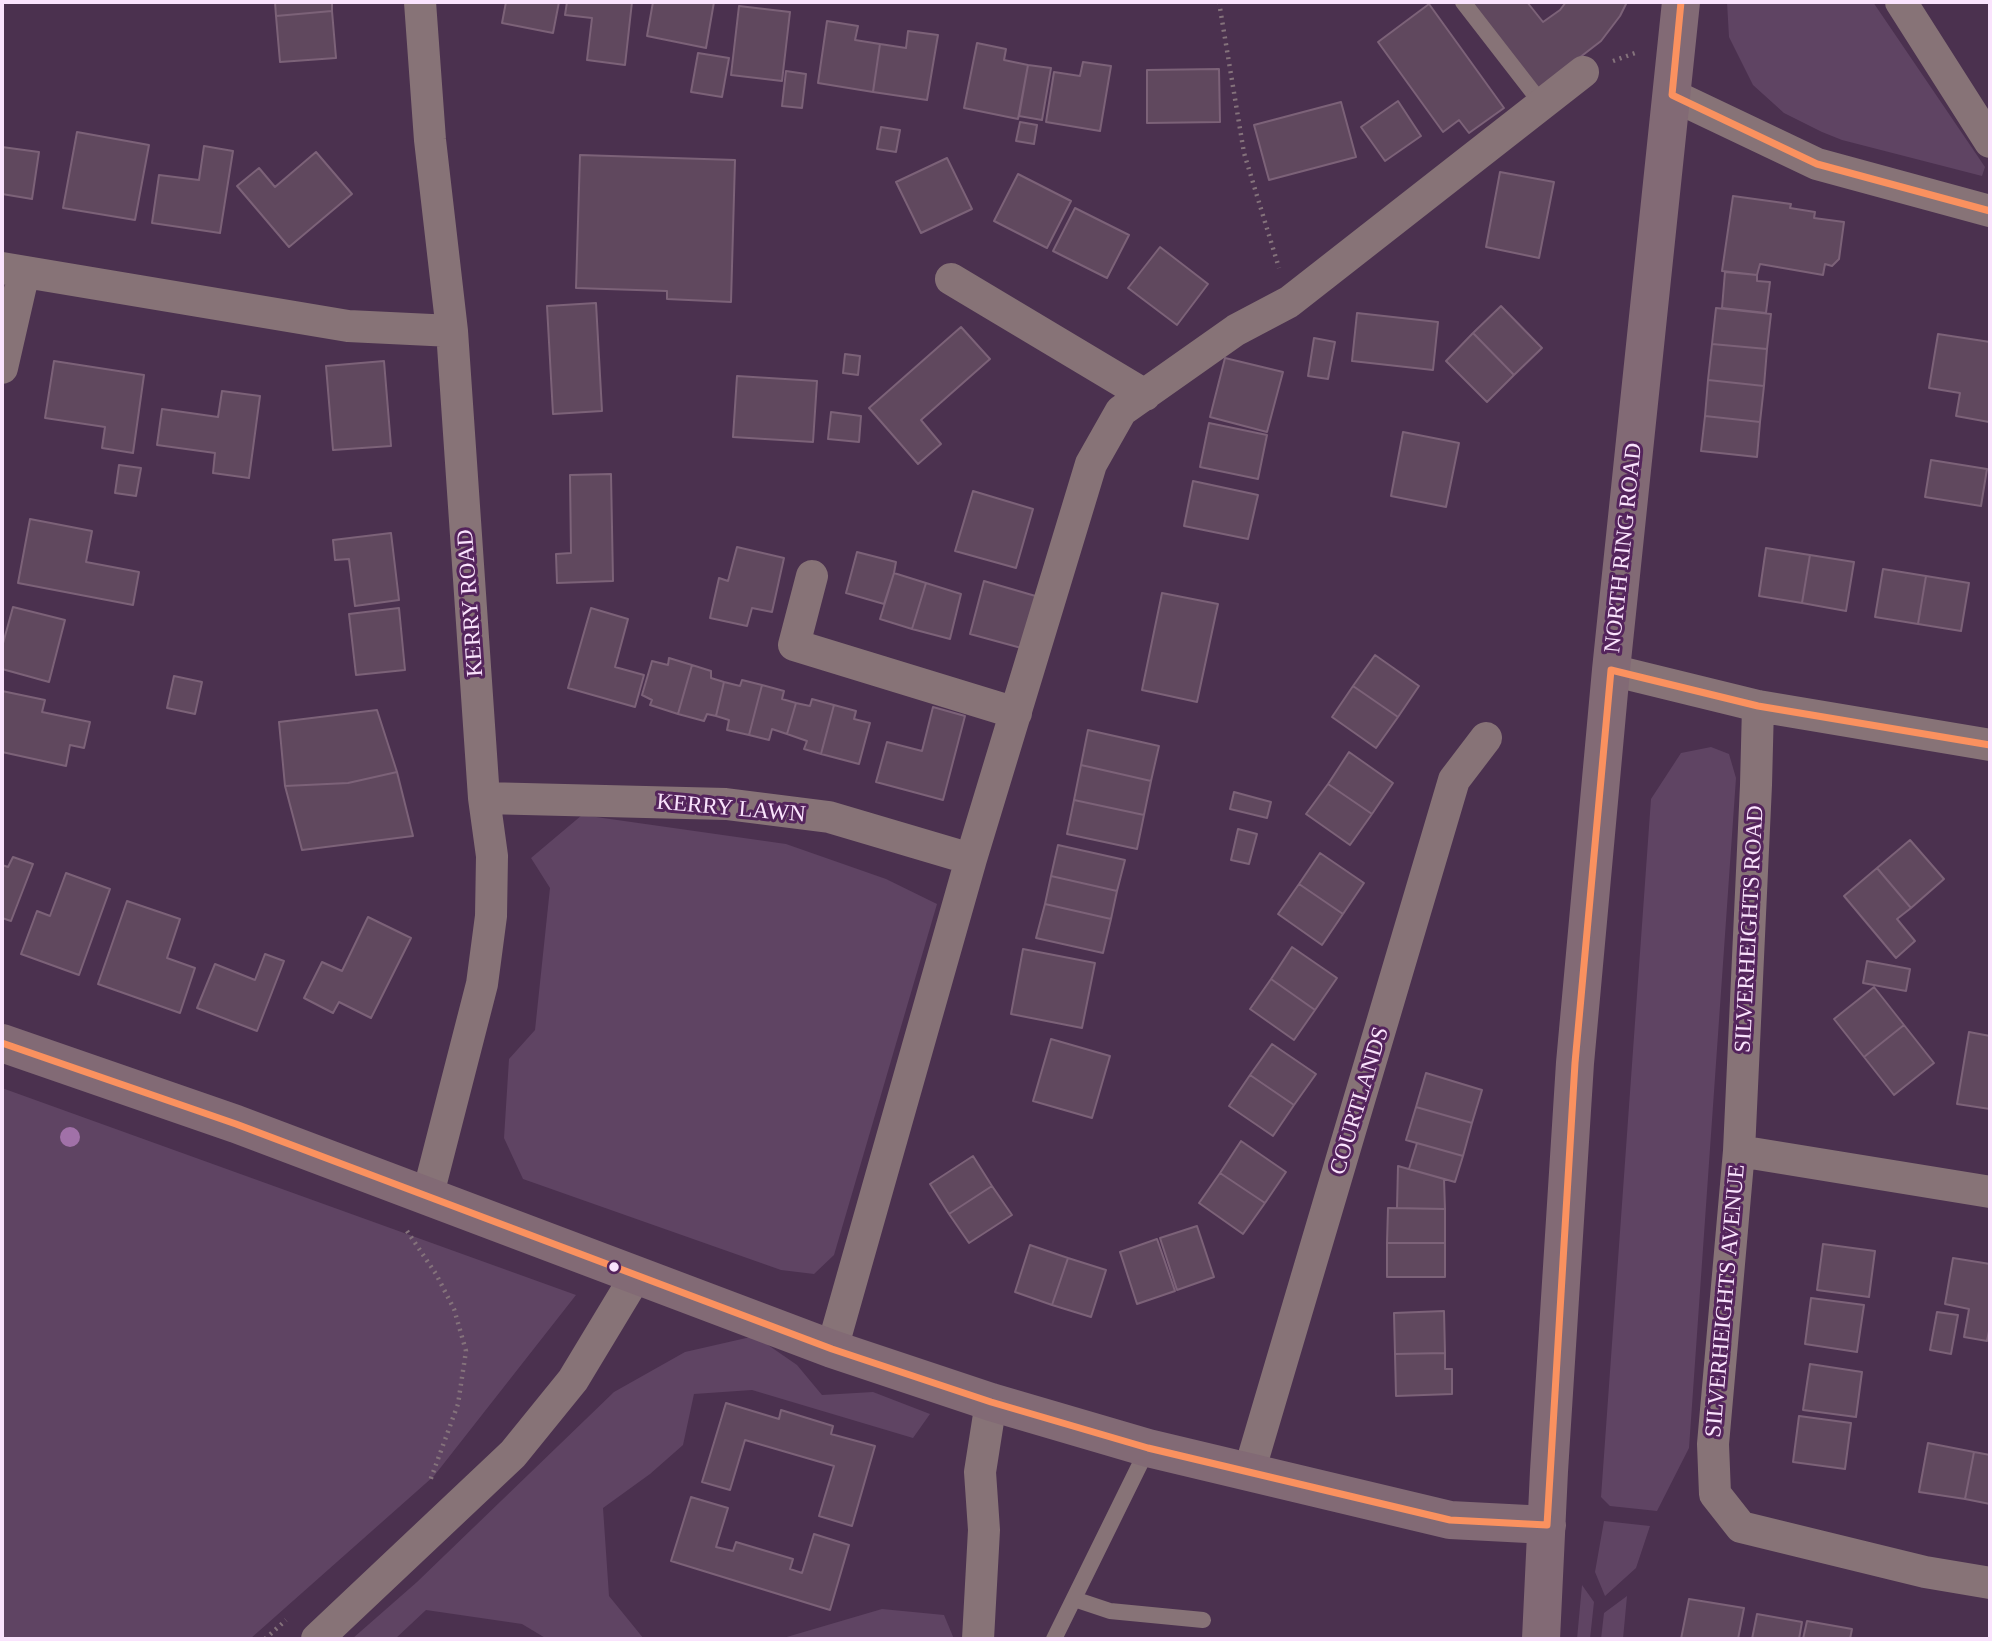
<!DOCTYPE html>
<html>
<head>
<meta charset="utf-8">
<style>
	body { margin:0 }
	#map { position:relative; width:1992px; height:1641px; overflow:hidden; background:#4b314f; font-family:Georgia,serif }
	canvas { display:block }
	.frame { position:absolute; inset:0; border:4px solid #fae3fd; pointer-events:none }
</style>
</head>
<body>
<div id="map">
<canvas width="1992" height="1641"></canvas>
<div class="frame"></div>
</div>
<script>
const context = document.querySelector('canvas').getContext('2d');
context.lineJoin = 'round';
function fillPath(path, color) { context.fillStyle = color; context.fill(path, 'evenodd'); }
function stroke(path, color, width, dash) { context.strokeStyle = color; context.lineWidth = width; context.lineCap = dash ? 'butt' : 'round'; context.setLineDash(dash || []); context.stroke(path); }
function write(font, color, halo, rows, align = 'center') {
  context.font = font + ' Georgia,serif'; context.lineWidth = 6; context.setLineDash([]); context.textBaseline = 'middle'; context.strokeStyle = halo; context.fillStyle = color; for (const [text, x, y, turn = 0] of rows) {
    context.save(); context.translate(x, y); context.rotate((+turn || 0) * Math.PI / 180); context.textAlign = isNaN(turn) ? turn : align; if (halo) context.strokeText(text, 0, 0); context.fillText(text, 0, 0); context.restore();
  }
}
fillPath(new Path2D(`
	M1727,2H1873L1985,167L1982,176L1842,140L1822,132L1784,113L1753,85L1729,37Z
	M1711,747L1729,754L1736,778L1689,1448L1657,1511L1610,1506L1601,1497L1651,799L1681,753Z
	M582,815L786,844L886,879L937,904L834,1255L814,1274L781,1270L523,1179L504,1138L509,1059L535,1030L550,888L531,858Z
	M2,1088L576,1295L434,1476L250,1639H2Z
	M755,1336L797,1365L822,1395L873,1392L930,1414L913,1438L752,1390L694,1394L683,1445L650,1474L603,1508L609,1596L644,1639H547L522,1624L426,1610L395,1639H352L417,1582L614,1392L685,1352Z
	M1604,1521L1650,1526L1636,1568L1605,1596L1595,1572Z
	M1582,1585L1594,1602L1590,1639H1577Z
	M1627,1596L1623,1639H1601L1604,1613Z
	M882,1609L944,1615L954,1639H780Z`), '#5f4463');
const building = new Path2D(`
	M275,2H332V11L276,16Z
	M506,2H559L553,33L502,23Z
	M567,2H632L625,65L587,60L592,18L565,15Z
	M653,2H714L706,48L647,36Z
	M1471,2H1527L1543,22L1560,10L1566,2H1627L1620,16L1601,41L1535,92Z
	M1429,4L1504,108L1469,133L1459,120L1443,132L1378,42Z
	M739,6L790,12L782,81L731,75Z
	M332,11L336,58L280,62L276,16Z
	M827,21L858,26L855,40L880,44L873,92L818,83Z
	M908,31L938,35L927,100L873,92L880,44L906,48Z
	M977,43L1006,49L1004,60L1028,65L1018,119L964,108Z
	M698,53L729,58L722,97L691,92Z
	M1083,62L1111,66L1100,131L1046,122L1054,72L1080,76Z
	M1028,65L1051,68L1042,120L1019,116Z
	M1219,69L1220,122L1147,123V70Z
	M786,71L806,74L802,108L782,106Z
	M1398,101L1421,136L1385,161L1361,127Z
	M1341,102L1356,157L1269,180L1254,125Z
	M1020,122L1037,125L1034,144L1016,141Z
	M881,127L900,130L896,152L877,149Z
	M77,132L149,145L135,220L63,208Z
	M204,146L233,151L220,233L152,223L159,175L199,180Z
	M2,147L39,152L32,199L2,194Z
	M316,152L352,194L289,247L237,186L259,168L275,187Z
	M580,155L735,160L731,302L667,299V291L576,288Z
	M947,158L972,209L921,233L896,182Z
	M1500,172L1554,182L1539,258L1486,247Z
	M1018,174L1071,201L1047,248L994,221Z
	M1733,196L1791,204L1790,208L1815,212L1814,218L1844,222L1839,259L1832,266L1825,264L1823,275L1760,264L1757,275L1722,271Z
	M1075,208L1129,235L1107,278L1053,251Z
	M1160,247L1208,284L1177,325L1128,288Z
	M1725,272L1757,275V281L1770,282L1766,313L1722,308Z
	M596,303L602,411L553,414L547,306Z
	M1501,306L1542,348L1514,375L1473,333Z
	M1716,308L1771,314L1767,349L1712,344Z
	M1357,313L1438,322L1433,370L1352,361Z
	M961,327L990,359L921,420L941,444L918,464L869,408Z
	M1473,333L1514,375L1487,402L1446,361Z
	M1938,334L1990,342L1989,422L1956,416L1960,393L1929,388Z
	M1314,338L1335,342L1328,379L1308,376Z
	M1712,344L1767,349L1764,386L1708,380Z
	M845,354L860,356L858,375L843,373Z
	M1225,358L1283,372L1267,432L1210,417Z
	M54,361L144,375L133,453L102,448L105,427L45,418Z
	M384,361L391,446L333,450L326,366Z
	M737,376L817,381L813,442L733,437Z
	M1708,380L1764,386L1760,422L1705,416Z
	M222,391L260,396L249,478L213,473L215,453L157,445L162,409L218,417Z
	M831,412L861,416L859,442L828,439Z
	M1705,416L1760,422L1757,457L1701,451Z
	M1209,423L1267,435L1258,479L1200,467Z
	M1403,432L1459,443L1446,507L1391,496Z
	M1931,460L1987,469L1981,506L1925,497Z
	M119,465L141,468L136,496L115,493Z
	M611,474L613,581L557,583L556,554L571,553L570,475Z
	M1193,481L1258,495L1248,539L1184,526Z
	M973,491L1033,509L1016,568L955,551Z
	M30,519L92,531L86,562L139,572L133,605L18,583Z
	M391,533L399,600L355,606L349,559L335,560L333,540Z
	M737,547L784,558L772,612L752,608L747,626L710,618L719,578L728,581Z
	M1766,548L1810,555L1802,603L1759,596Z
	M857,552L896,562L894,573L884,604L846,593Z
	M1810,555L1854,562L1846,611L1802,603Z
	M1883,569L1926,576L1918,624L1875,617Z
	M894,573L926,583L912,629L880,619Z
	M1926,576L1969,583L1961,631L1918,624Z
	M984,581L1039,597L1025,649L970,634Z
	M926,583L961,594L950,639L912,629Z
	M1162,593L1218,604L1197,702L1142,690Z
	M13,607L65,620L49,682L2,669V647Z
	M399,608L405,670L356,675L349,614Z
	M591,608L628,619L615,667L644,675L635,707L568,688Z
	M1375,655L1419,686L1398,717L1353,686Z
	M669,658L692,665L678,714L650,705L652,700L642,695L652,661L668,665Z
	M692,665L711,671V678L724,682L716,716L707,714L704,721L678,714Z
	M174,676L202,682L195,714L167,708Z
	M742,680L762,685L749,735L727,730L729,720L716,716L724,682L740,686Z
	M762,685L784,691L782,699L796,703L787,734L772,729L769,740L749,735Z
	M1353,686L1398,717L1376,748L1332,717Z
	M2,691L45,700L42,712L90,722L84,748L70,745L66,766L2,752Z
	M812,699L834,705L821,754L804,749L807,741L787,734L796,703L810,706Z
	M834,705L856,711L854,719L870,723L859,764L821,754Z
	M933,707L965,716L943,800L876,782L887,742L922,751Z
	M377,710L397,772L348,783L285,786L279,722Z
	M1088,730L1159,746L1151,781L1081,765Z
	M1349,752L1393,783L1372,814L1328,784Z
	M1081,765L1151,781L1144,815L1074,800Z
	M397,772L413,836L302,850L285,786L348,783Z
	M1328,784L1372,814L1350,845L1306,814Z
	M1234,792L1271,802L1267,818L1230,809Z
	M1074,800L1144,815L1137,849L1067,834Z
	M1238,829L1257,834L1249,864L1231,860Z
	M1910,840L1944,879L1911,908L1877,868Z
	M1058,845L1125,860L1117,891L1051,876Z
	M1320,853L1364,883L1343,914L1299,884Z
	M13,857L33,864L11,921L2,918V865L8,867Z
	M1877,868L1911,908L1897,919L1915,941L1896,958L1844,896Z
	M66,873L110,889L79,975L21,954L37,911L50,916Z
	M1051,876L1117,891L1111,919L1045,904Z
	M1299,884L1343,914L1322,945L1278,914Z
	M127,901L180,919L167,958L195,968L180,1013L98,984Z
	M1045,904L1111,919L1103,953L1036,938Z
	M368,917L411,938L371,1018L339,1002L333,1013L304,998L322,962L342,971Z
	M1292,947L1337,978L1315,1010L1271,979Z
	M1023,949L1095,963L1082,1028L1011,1014Z
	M265,954L284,961L257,1031L197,1008L215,964L255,980Z
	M1867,961L1910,969L1906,991L1863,983Z
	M1271,979L1315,1010L1294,1040L1250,1009Z
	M1874,987L1904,1025L1864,1057L1834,1019Z
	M1904,1025L1934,1063L1894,1095L1864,1057Z
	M1969,1032L1990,1036V1109L1957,1104Z
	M1051,1039L1110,1056L1092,1118L1033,1101Z
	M1272,1044L1316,1074L1294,1105L1250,1075Z
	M1426,1073L1482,1090L1472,1123L1416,1107Z
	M1250,1075L1294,1105L1273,1136L1229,1106Z
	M1416,1107L1472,1123L1463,1156L1406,1140Z
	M1241,1141L1286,1172L1265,1203L1220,1173Z
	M1417,1143L1463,1156L1455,1182L1409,1169Z
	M973,1156L992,1186L949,1214L930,1184Z
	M1398,1166L1444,1179L1445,1209L1397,1208Z
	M1220,1173L1265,1203L1243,1234L1199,1203Z
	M992,1186L1012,1215L969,1243L949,1214Z
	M1388,1208L1445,1209V1243H1387Z
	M1197,1226L1214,1277L1177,1290L1160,1238Z
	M1157,1239L1175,1291L1137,1304L1120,1252Z
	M1387,1243H1445V1277H1387Z
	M1823,1244L1875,1251L1869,1297L1817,1290Z
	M1030,1245L1068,1258L1052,1305L1015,1292Z
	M1068,1258L1106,1270L1091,1317L1052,1305Z
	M1953,1258L1990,1264V1326L1987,1341L1964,1337L1969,1309L1945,1304Z
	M1811,1298L1864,1305L1857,1352L1805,1344Z
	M1444,1311L1445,1353L1395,1354L1394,1313Z
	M1937,1312L1958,1315L1951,1354L1930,1350Z
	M1445,1353V1369H1452V1394L1396,1396L1395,1354Z
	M1810,1364L1862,1372L1856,1417L1803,1410Z
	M726,1403L779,1419L781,1410L833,1426L831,1434L875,1446L852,1526L819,1516L834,1466L745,1440L730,1490L702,1482Z
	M1799,1416L1851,1423L1845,1469L1793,1462Z
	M1928,1443L1974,1452L1965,1499L1919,1492Z
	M1974,1452L1990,1455V1504L1965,1499Z
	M691,1497L728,1508L716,1547L733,1551L736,1542L793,1559L790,1569L802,1573L814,1534L849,1545L830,1610L671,1561Z
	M1689,1599L1744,1608L1738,1639H1681Z
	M1757,1614L1802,1622L1799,1639H1752Z
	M1807,1621L1852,1629L1850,1639H1803Z`);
fillPath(building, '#60485e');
stroke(building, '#7c6278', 2);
stroke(new Path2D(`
	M1219,2L1244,153L1279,268
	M1613,61L1638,52
	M407,1231L436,1274L454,1309L466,1351L458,1404L430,1481
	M265,1639L286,1620`), '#84727b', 4.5, [2, 5]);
stroke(new Path2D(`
	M1463,2L1542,104
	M1074,1599L1110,1611L1203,1620
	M1054,1639L1148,1448`), '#877377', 16);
stroke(new Path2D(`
	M420,2L430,140L452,331L484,798L492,856L491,916L482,984L427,1198
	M1901,2L1990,142
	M1672,95L1817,164L1990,211
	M2,268L348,326L452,331
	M951,279L1145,395
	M2,368L24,272
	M812,576L794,645L1016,713
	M1611,670L1758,706L1990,745
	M1758,706L1756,785L1739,1151L1713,1444L1715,1494L1741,1527L1925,1572L1990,1583
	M484,798L726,804L829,817L971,859
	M1739,1151L1990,1192
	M832,1349L971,859L1091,464L1121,411L1236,330L1289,302L1583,72
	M1249,1472L1454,780L1486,738
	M317,1639L513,1454L573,1380L637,1274
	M978,1639L984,1530L980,1472L991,1402`), '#877377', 32);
stroke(new Path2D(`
	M2,1043L236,1124L832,1349L991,1402L1148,1448L1450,1520L1547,1525
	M1541,1639L1549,1471L1575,1063L1611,670L1681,2`), '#826a75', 38);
stroke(new Path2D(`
	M1681,2L1672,95L1817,164L1990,211
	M2,1043L236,1124L832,1349L991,1402L1148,1448L1450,1520L1547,1525L1575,1063L1611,670L1758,706L1990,745`), '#fa915f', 7);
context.fillStyle = '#a171a8';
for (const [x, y] of [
	[70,1137]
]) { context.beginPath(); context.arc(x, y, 10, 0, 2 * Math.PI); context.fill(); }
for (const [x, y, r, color] of [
	[614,1267,6,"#fae3fd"]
]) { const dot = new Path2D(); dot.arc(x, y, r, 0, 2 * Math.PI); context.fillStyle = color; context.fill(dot); stroke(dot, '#54245c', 2.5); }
write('23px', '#fae3fd', '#54245c', [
	["NORTH RING ROAD",1624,548,-84],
	["KERRY ROAD",471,603,-94],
	["KERRY LAWN",731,809,5],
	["SILVERHEIGHTS ROAD",1750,929,-87],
	["COURTLANDS",1360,1101,-73],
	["SILVERHEIGHTS AVENUE",1726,1301,-85]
]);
</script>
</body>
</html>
